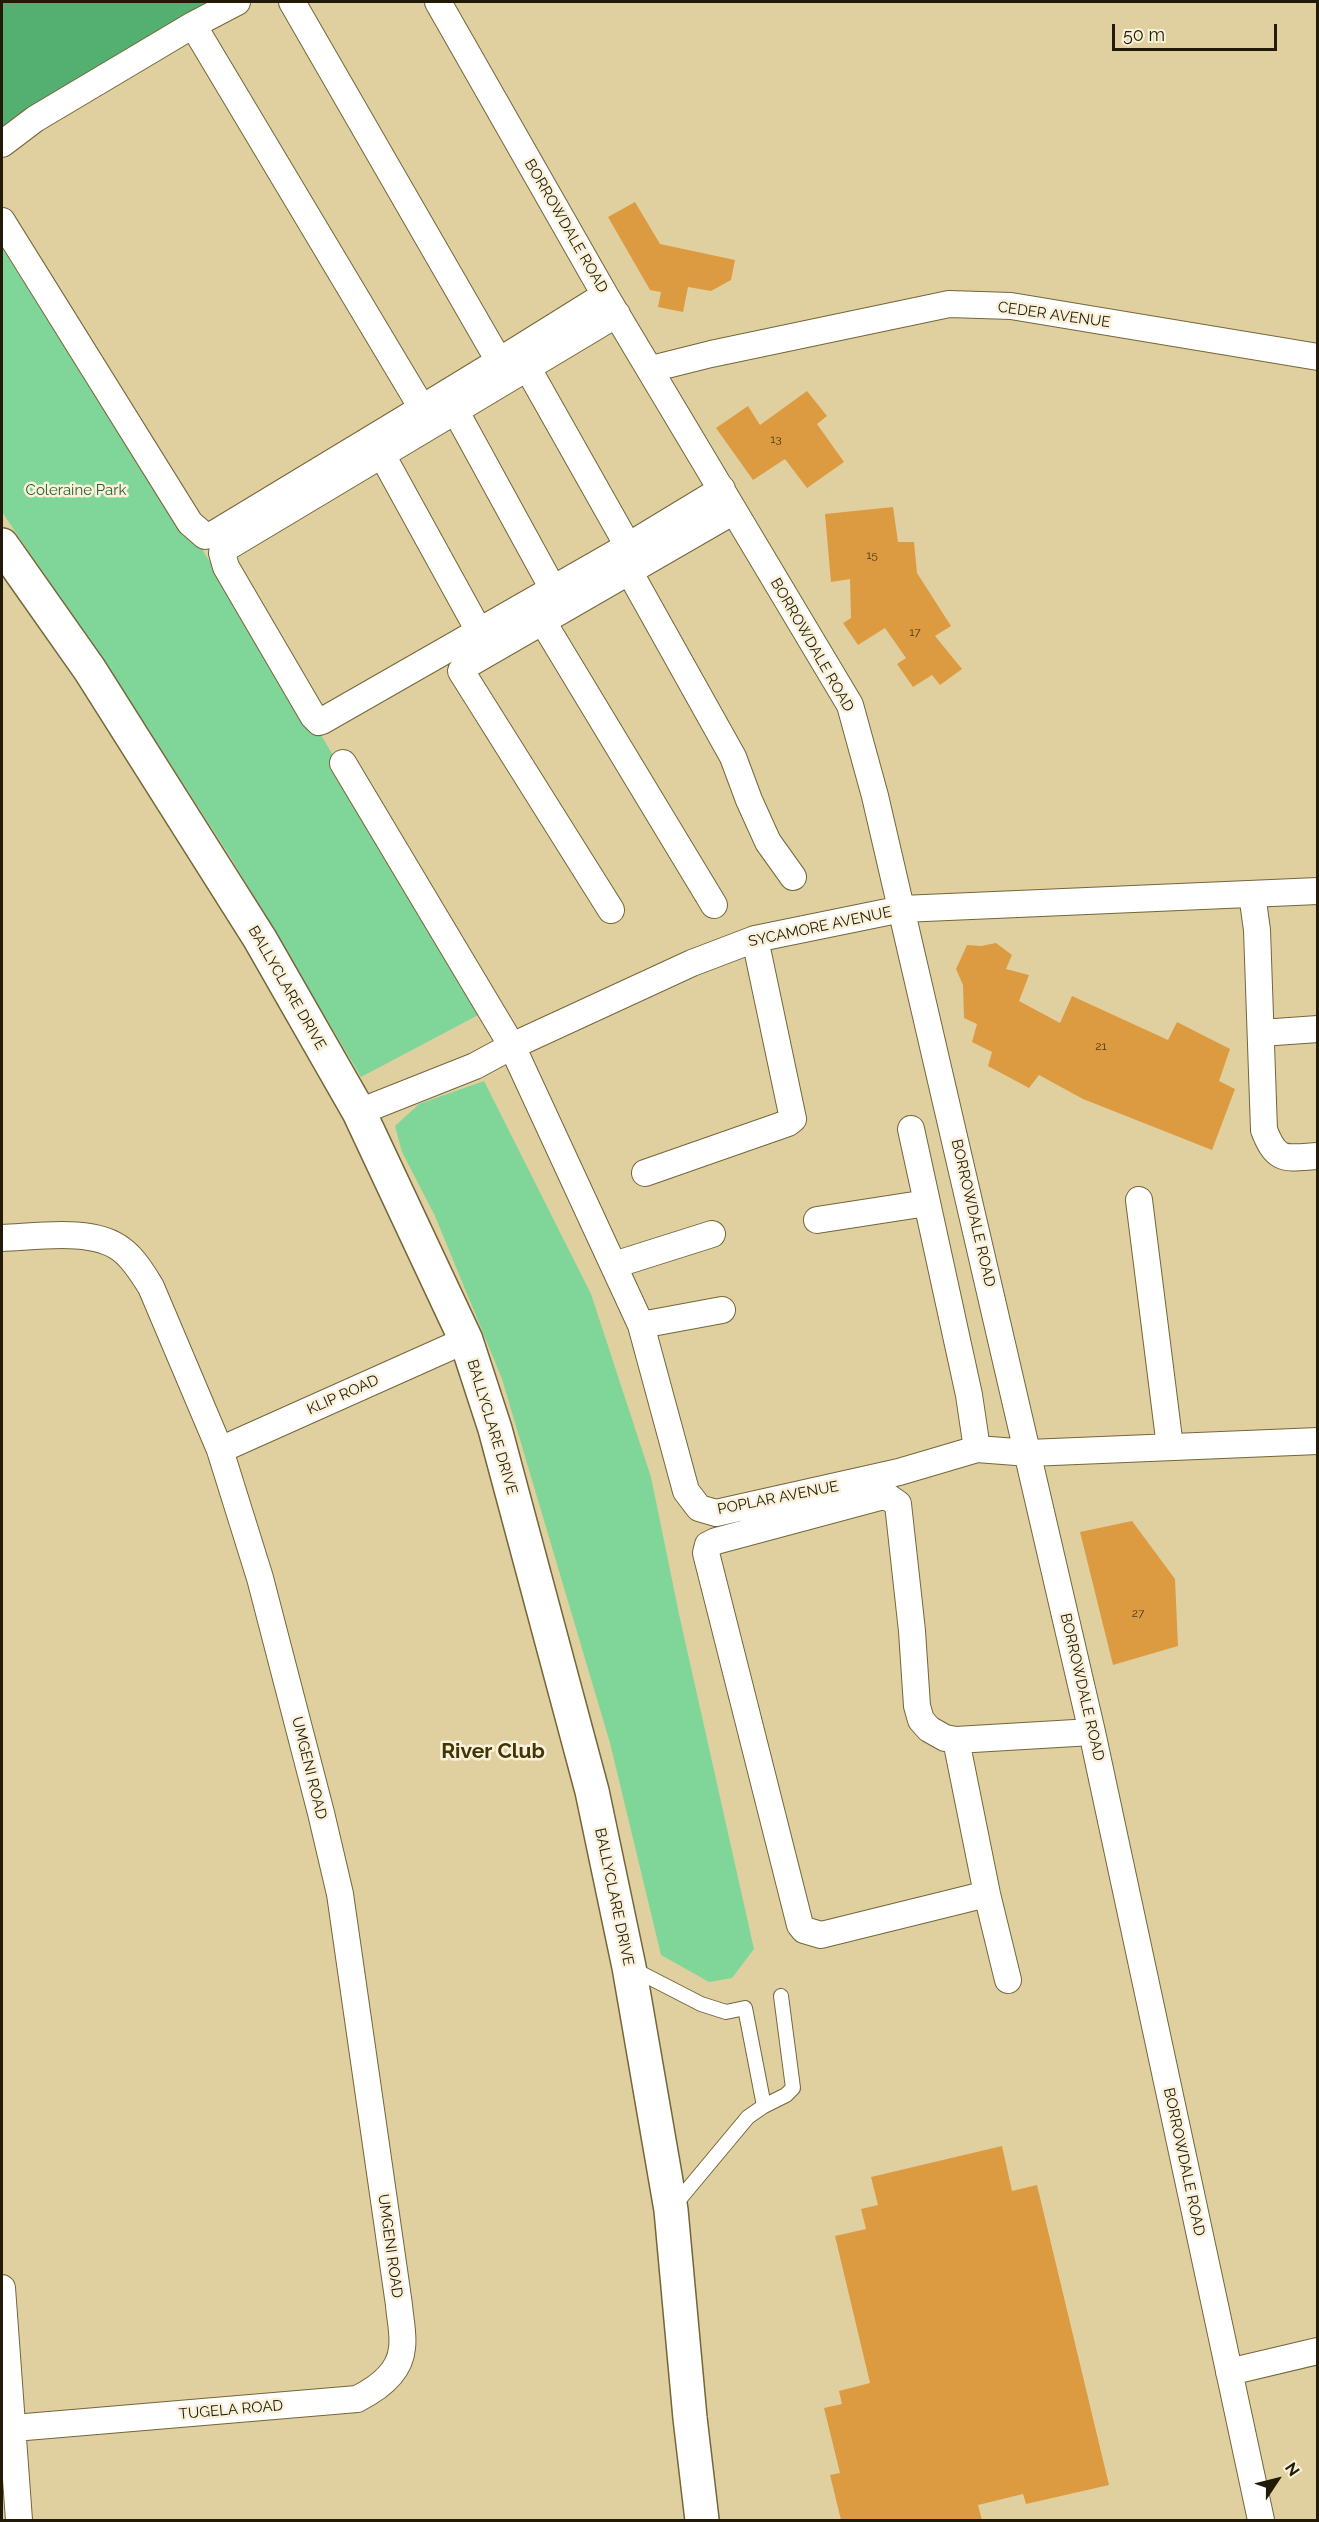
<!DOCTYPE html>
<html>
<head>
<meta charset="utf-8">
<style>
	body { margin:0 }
	#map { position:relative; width:1319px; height:2522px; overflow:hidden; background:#e0d0a0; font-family:Raleway,sans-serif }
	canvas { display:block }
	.frame { position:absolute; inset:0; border:3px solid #201a07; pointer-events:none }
	.north { position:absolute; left:1247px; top:2450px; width:60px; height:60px; -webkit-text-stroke:4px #f9f1d9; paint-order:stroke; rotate:55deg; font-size:16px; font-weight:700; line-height:24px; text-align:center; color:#201a07 }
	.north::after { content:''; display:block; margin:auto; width:21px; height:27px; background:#201a07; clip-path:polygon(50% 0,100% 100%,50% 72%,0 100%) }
	.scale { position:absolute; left:1112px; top:24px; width:165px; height:27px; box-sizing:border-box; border:3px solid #201a07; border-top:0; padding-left:8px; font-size:18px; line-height:21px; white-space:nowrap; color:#201a07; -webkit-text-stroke:4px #f9f1d9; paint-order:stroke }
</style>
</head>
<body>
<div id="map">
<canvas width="1319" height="2522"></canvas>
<div class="frame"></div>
<div class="north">N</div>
<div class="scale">50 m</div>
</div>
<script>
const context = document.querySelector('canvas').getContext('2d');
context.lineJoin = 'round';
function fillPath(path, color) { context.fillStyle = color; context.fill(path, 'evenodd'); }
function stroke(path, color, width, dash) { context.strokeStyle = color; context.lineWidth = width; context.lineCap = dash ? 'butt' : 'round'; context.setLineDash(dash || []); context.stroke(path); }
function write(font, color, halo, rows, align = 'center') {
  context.font = font + ' Raleway,sans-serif'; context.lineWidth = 5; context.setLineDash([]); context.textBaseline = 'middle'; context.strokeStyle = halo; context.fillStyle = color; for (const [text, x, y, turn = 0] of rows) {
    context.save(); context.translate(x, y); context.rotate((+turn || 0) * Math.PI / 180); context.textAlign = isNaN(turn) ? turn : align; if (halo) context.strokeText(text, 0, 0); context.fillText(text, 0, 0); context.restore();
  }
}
fillPath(new Path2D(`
	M2,237L324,740L484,1012L361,1077L231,858L145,724L2,512Z
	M484,1081L591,1294L651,1477L679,1614L754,1949L732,1978L709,1982L661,1955L610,1743L502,1379L435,1216L402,1152L395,1126L419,1104Z`), '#80d698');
fillPath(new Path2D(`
	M2,2H220L2,135Z`), '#53b070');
fillPath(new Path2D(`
	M635,202L660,244L735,260L731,280L711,291L688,287L683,312L658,307L661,292L650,290L608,217Z
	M807,391L827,416L817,424L844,462L807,488L785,459L753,480L716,428L748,406L760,425Z
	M893,507L898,542H914L917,573L951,626L935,636L962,669L940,685L932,675L913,687L897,664L906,658L885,628L858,645L843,623L851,618L850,579L831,582L825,514Z
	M996,943L1012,955L1006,969L1029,975L1019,1001L1060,1023L1072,996L1168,1040L1177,1022L1230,1049L1219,1081L1235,1089L1212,1150L1083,1099L1039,1075L1029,1088L988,1066L992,1052L972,1042L977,1024L964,1018L963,985L956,969L967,945L981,946Z
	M1132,1521L1175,1579L1178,1646L1113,1665L1080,1532Z
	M1002,2146L1012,2191L1037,2185L1109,2485L1026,2504L1023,2494L978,2505L982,2520H841L830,2475L840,2473L824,2408L842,2404L839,2391L870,2383L835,2236L866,2229L861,2209L878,2205L871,2177Z`), '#dc9b41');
const lane = new Path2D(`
	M633,1969L701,2004L726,2012L745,2008L764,2106L748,2117L673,2207
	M764,2106L786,2095L793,2088L781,1996`);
const street = new Path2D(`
	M237,2L193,25L422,408L499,361
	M292,2L499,361L605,295
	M438,2L605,295L850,705L875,796L1092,1732L1261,2520
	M2,144L35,119L193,25
	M2,221L190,523L205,536L212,535L422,408
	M617,314L226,548L222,553L226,567L313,716L319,722L322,721L628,546L722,489
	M527,367L628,546
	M651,369L711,354L949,304L1011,306L1318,357
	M455,410L553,589
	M381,453L479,631
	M629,571L733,757L749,800L768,842L793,877
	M543,622L714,905
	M343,763L512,1046L641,1325L686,1491L699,1508L716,1513L899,1472L977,1449L1029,1453L1318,1441
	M1252,894L1257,930L1264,1130C1277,1163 1285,1158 1318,1156
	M611,910L461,671L467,665L734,511
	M1261,1033L1318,1029
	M359,1112L475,1066L512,1046L692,963L755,939L902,909L1318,891
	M911,1129L969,1395L977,1449
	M645,1173L788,1123L793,1119L755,939
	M1139,1200L1170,1447
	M817,1220L927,1203
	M2,1238C35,1237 94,1227 122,1250C134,1259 143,1274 151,1287L220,1450L260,1578L321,1813L340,1894L399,2305C400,2319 404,2335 402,2348C400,2373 377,2389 357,2399L2,2429
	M614,1265L712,1234
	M641,1325L722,1310
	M220,1450L466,1340
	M956,1740L1092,1732
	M987,1894L821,1935L804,1930L800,1925L706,1553L708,1545L716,1541L880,1497H888L898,1504L912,1631L917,1706L921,1720L929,1729L945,1738L956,1740L987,1894L1008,1980
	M2,2288L19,2520
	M1229,2372L1318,2351`);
const secondary = new Path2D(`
	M2,545L90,670L260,939L359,1112L466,1340L495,1429L592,1791L629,1967L671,2210L690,2418L702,2520`);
stroke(lane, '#746639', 16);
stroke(street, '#746639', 28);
stroke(secondary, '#746639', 36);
stroke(lane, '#fff', 14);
stroke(street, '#fff', 26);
stroke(secondary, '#fff', 33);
write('12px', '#4f3a16', null, [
	["13",776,439],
	["15",872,555],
	["17",915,632],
	["21",1101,1046],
	["27",1138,1613]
]);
write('15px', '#201a07', '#f9f1d9', [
	["BORROWDALE ROAD",566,226,60],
	["CEDER AVENUE",1054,315,8],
	["BORROWDALE ROAD",812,645,60],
	["SYCAMORE AVENUE",820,927,-12],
	["BALLYCLARE DRIVE",287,988,60],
	["BORROWDALE ROAD",973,1213,77],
	["KLIP ROAD",343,1395,-24],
	["BALLYCLARE DRIVE",492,1427,73],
	["POPLAR AVENUE",778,1498,-11],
	["BORROWDALE ROAD",1082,1687,77],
	["UMGENI ROAD",309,1768,76],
	["BALLYCLARE DRIVE",614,1897,78],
	["BORROWDALE ROAD",1184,2162,78],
	["UMGENI ROAD",390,2246,82],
	["TUGELA ROAD",231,2410,-5]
]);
write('15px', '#226338', '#f9f1d9', [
	["Coleraine Park",76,490]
]);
write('bold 21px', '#423403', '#f9f1d9', [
	["River Club",493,1752]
]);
</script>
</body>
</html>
